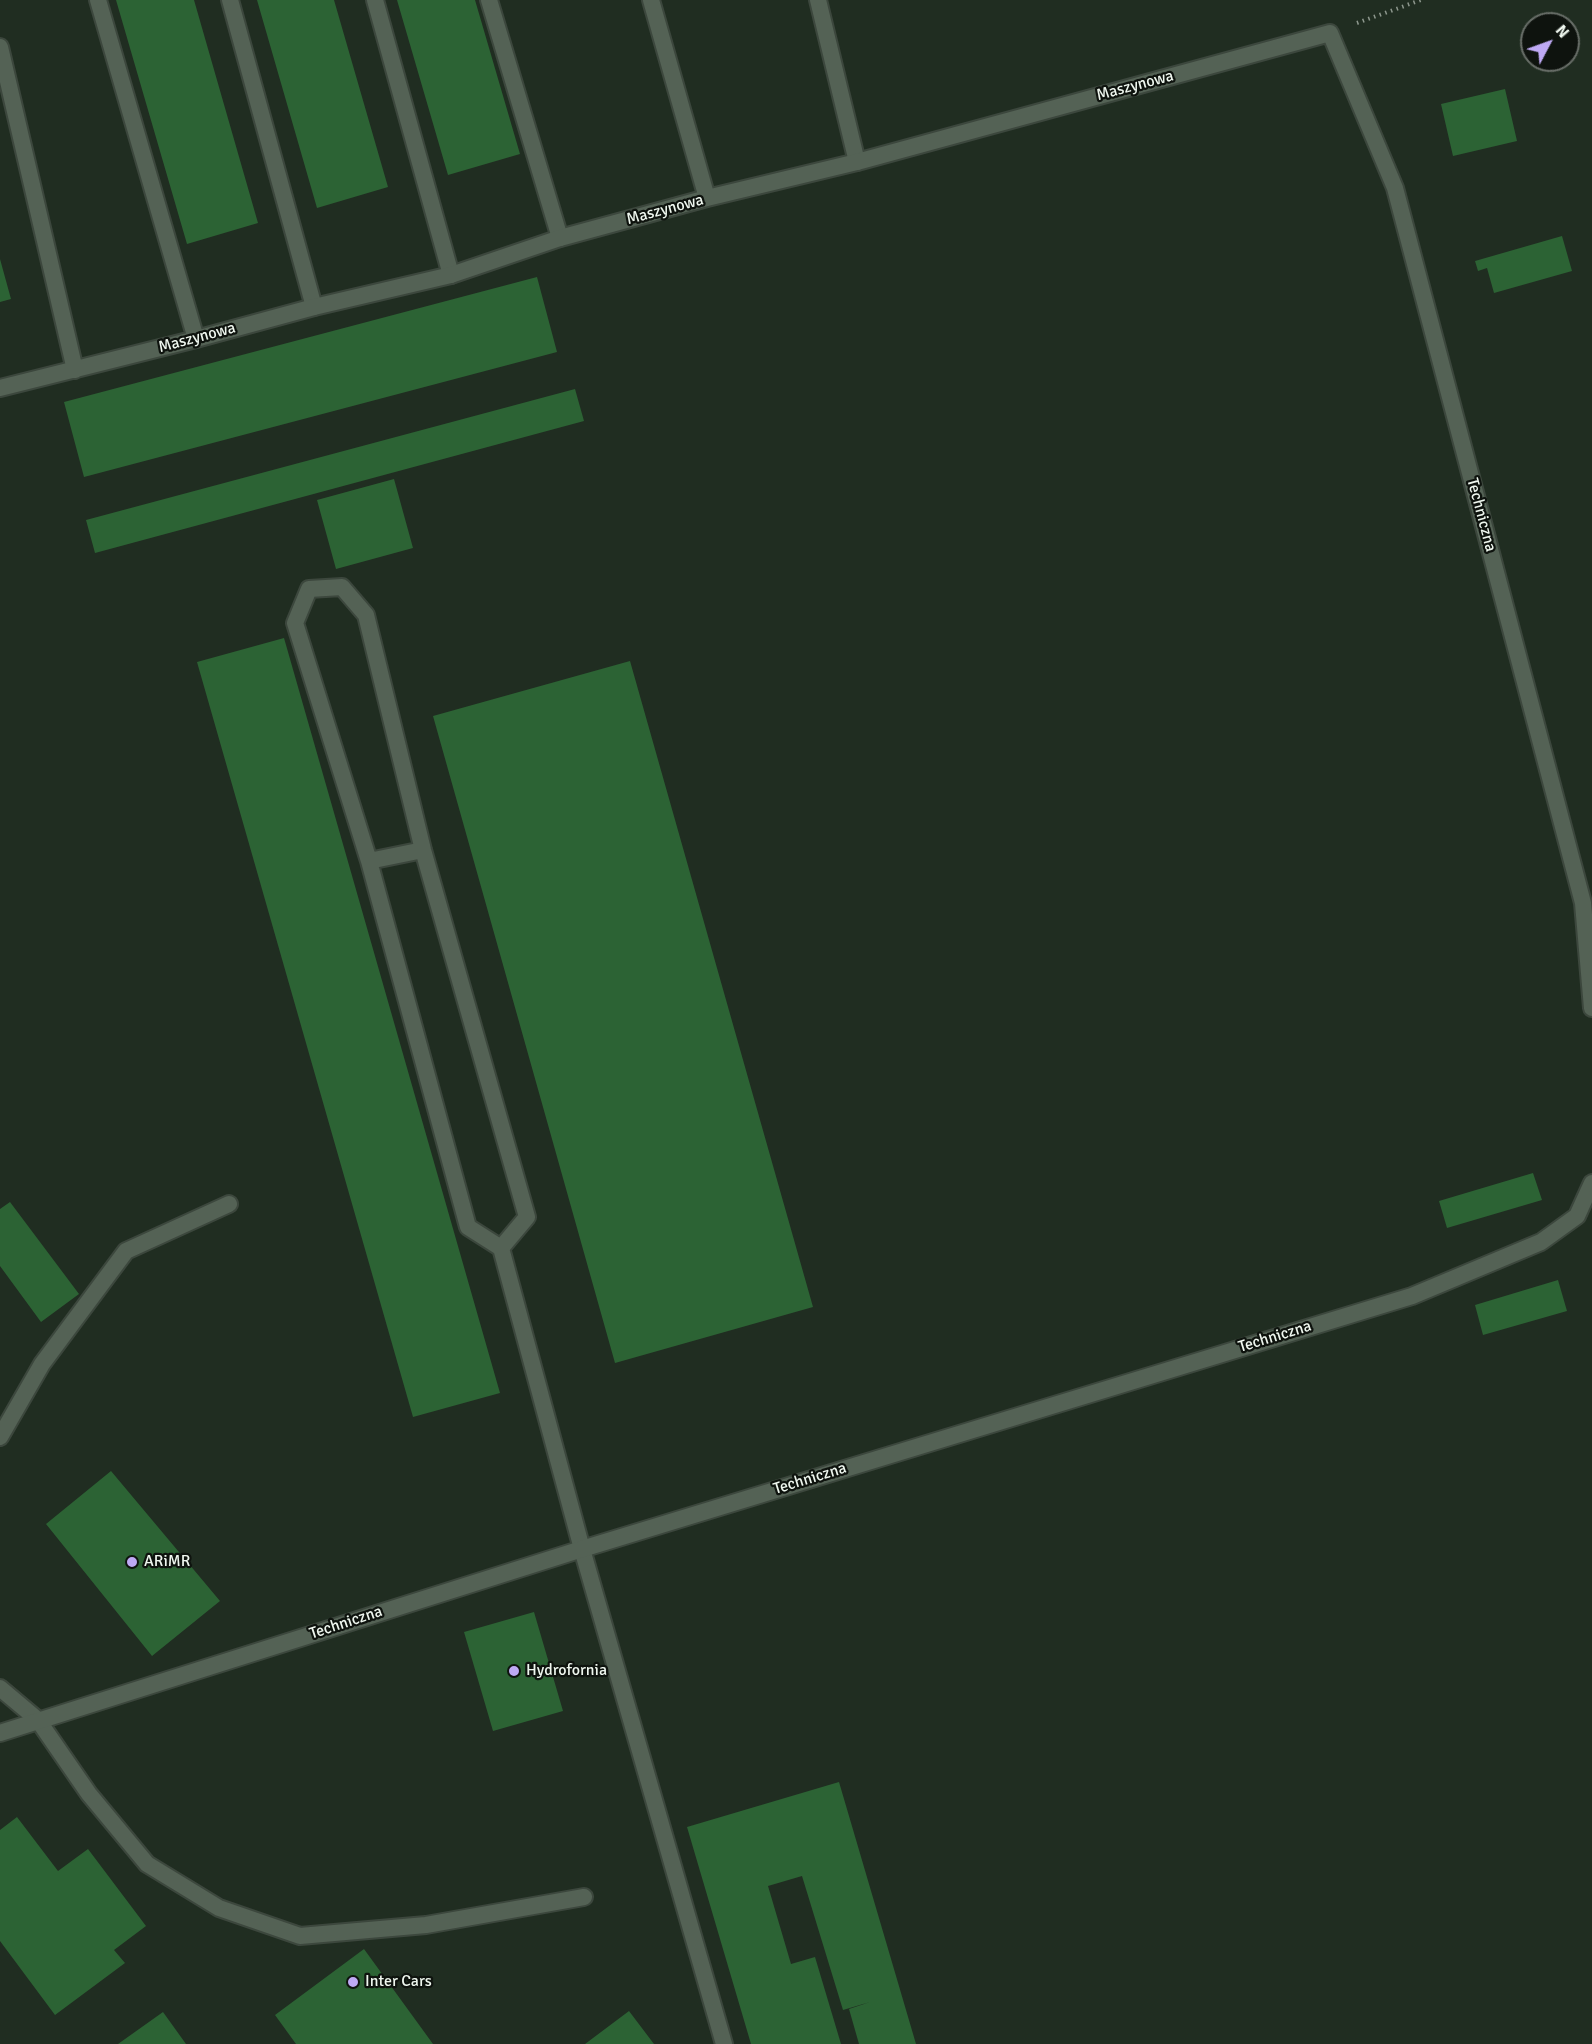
<!DOCTYPE html>
<html>
<head>
<meta charset="utf-8">
<style>
	body { margin:0 }
	#map { position:relative; width:1592px; height:2044px; overflow:hidden; background:#202d21; font-family:Signika,sans-serif }
	canvas { display:block }
	.north { position:absolute; left:1520px; top:12px; width:60px; height:60px; box-sizing:border-box; background:#0e130e; border:2px solid #686e68; border-radius:50%; rotate:49deg; font-size:16px; font-weight:700; line-height:24px; text-align:center; color:#eff7ef }
	.north::after { content:''; display:block; margin:auto; width:21px; height:27px; background:#bea9f4; clip-path:polygon(50% 0,100% 100%,50% 72%,0 100%) }
</style>
</head>
<body>
<div id="map">
<canvas width="1592" height="2044"></canvas>
<div class="north">N</div>
</div>
<script>
const context = document.querySelector('canvas').getContext('2d');
context.lineJoin = 'round';
function fillPath(path, color) { context.fillStyle = color; context.fill(path, 'evenodd'); }
function stroke(path, color, width, dash) { context.strokeStyle = color; context.lineWidth = width; context.lineCap = dash ? 'butt' : 'round'; context.setLineDash(dash || []); context.stroke(path); }
function write(font, color, halo, rows, align = 'center') {
  context.font = font + ' Signika,sans-serif'; context.lineWidth = 4.5; context.setLineDash([]); context.textBaseline = 'middle'; context.strokeStyle = halo; context.fillStyle = color; for (const [text, x, y, turn = 0] of rows) {
    context.save(); context.translate(x, y); context.rotate((+turn || 0) * Math.PI / 180); context.textAlign = isNaN(turn) ? turn : align; if (halo) context.strokeText(text, 0, 0); context.fillText(text, 0, 0); context.restore();
  }
}
fillPath(new Path2D(`
	M116,0H194L258,223L187,244Z
	M257,0H334L388,187L317,208Z
	M397,0H475L520,154L448,175Z
	M1505,89L1517,141L1453,156L1441,104Z
	M1562,236L1572,271L1494,293L1487,268L1478,271L1475,261Z
	M0,259L11,299L0,302Z
	M537,277L557,352L84,477L64,402Z
	M575,389L584,421L95,553L86,520Z
	M394,479L413,548L336,569L317,500Z
	M284,638L500,1393L413,1417L197,662Z
	M630,661L813,1307L615,1363L433,716Z
	M1533,1173L1542,1200L1447,1228L1439,1201Z
	M10,1202L79,1294L41,1322L0,1266V1209Z
	M1558,1280L1567,1311L1483,1335L1475,1305Z
	M111,1471L220,1601L152,1656L46,1524Z
	M534,1612L563,1711L493,1731L464,1632Z
	M839,1782L916,2044H859L849,2009L870,2002L843,2010L802,1876L768,1886L791,1964L815,1957L841,2044H751L687,1827Z
	M17,1817L58,1871L88,1849L146,1926L114,1950L125,1963L55,2015L0,1941V1830Z
	M364,1949L433,2044H296L275,2015Z
	M629,2011L654,2044H585Z
	M163,2012L186,2044H118Z`), '#2c6334');
const service = new Path2D(`
	M230,0L314,307
	M375,0L451,275
	M489,0L560,238
	M818,0L857,162
	M369,861L423,850
	M501,1248L527,1217L423,850L366,615L342,587L309,589L295,623L369,861L468,1227L501,1248L582,1549L724,2044
	M0,1437L42,1364L126,1251L229,1204
	M0,1688L38,1720L89,1794L147,1864L219,1908L300,1936L426,1925L584,1897`);
const minor = new Path2D(`
	M98,0L196,339
	M651,0L707,198
	M0,47L75,370
	M0,388L196,339L314,307L451,275L560,238L707,198L857,162L1330,33L1395,188L1583,903L1592,1008
	M0,1733L582,1549L1412,1296L1541,1242L1577,1216L1592,1183`);
stroke(service, '#3c473d', 20);
stroke(minor, '#3c473d', 20);
stroke(new Path2D(`
	M1357,23L1421,0`), '#8d978d', 4, [1.5, 4.5]);
stroke(service, '#546255', 16);
stroke(minor, '#546255', 16);
for (const [x, y, r, color] of [
	[132,1562,6,"#bea9f4"],
	[514,1671,6,"#bea9f4"],
	[353,1982,6,"#bea9f4"]
]) { const dot = new Path2D(); dot.arc(x, y, r, 0, 2 * Math.PI); context.fillStyle = color; context.fill(dot); stroke(dot, '#0e130e', 2); }
write('16px', '#eff7ef', '#0e130e', [
	["Maszynowa",1135,86,-15],
	["Maszynowa",665,210,-15],
	["Maszynowa",197,338,-15],
	["Techniczna",1481,515,75],
	["Techniczna",1275,1337,-17],
	["Techniczna",810,1479,-17],
	["Techniczna",346,1623,-18]
]);
write('16px', '#eff7ef', '#0e130e', [
	["ARiMR",144,1562],
	["Hydrofornia",526,1671],
	["Inter Cars",365,1982]
], 'left');
</script>
</body>
</html>
